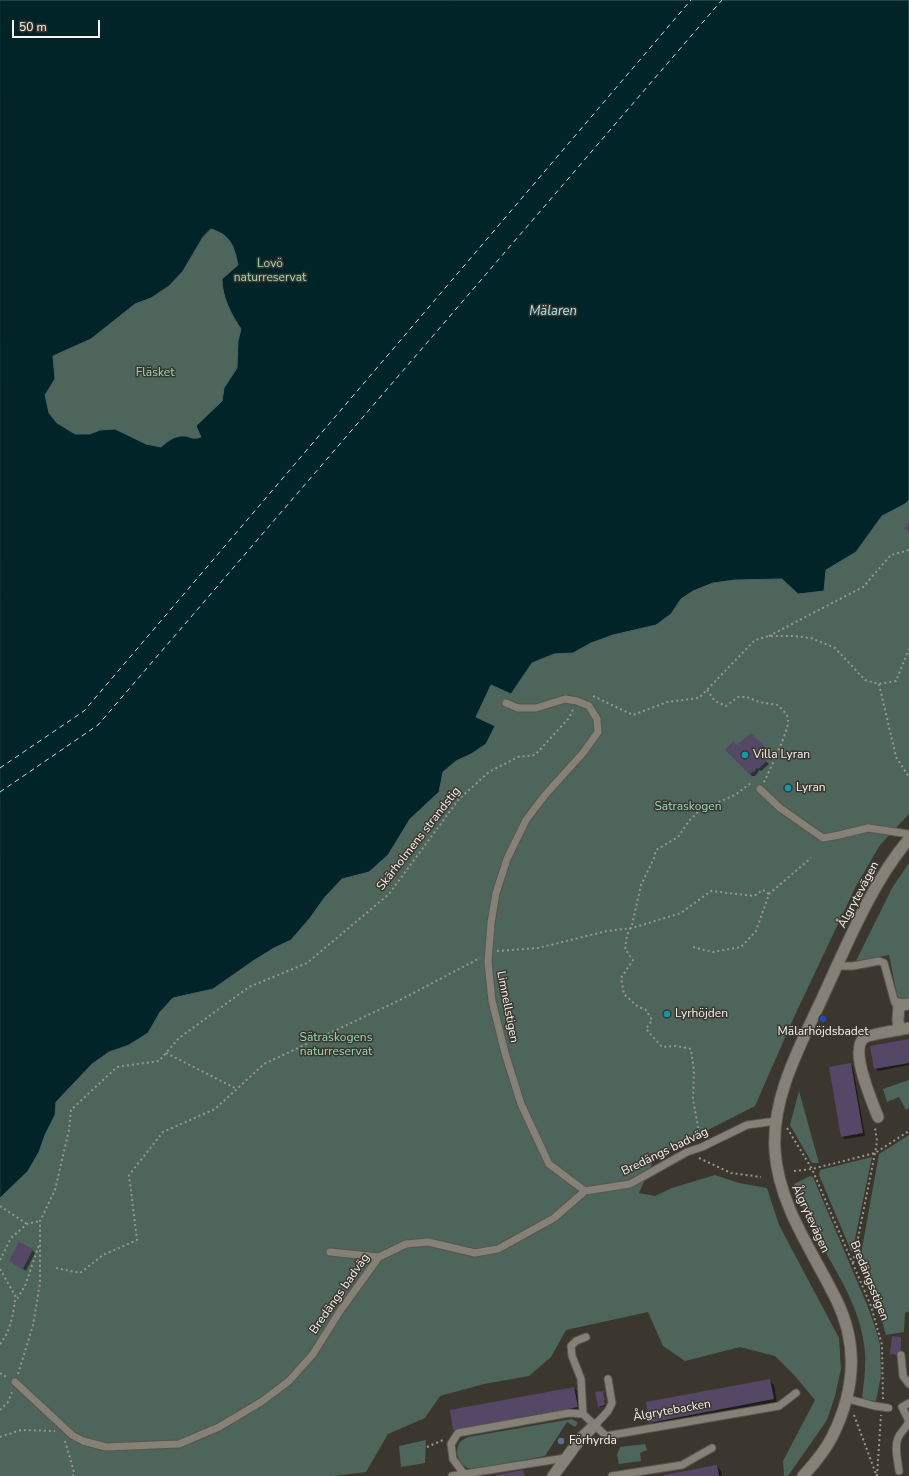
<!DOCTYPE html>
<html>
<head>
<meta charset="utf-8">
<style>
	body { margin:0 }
	#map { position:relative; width:909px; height:1476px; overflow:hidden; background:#3b372f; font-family:"Nunito Sans",sans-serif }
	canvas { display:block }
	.scale { position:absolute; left:12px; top:20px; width:88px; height:18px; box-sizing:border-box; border:2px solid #f7f4ef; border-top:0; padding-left:5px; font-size:12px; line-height:14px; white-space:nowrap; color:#f7f4ef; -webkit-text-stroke:3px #3b372f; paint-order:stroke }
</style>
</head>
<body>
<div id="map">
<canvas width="909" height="1476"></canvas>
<div class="scale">50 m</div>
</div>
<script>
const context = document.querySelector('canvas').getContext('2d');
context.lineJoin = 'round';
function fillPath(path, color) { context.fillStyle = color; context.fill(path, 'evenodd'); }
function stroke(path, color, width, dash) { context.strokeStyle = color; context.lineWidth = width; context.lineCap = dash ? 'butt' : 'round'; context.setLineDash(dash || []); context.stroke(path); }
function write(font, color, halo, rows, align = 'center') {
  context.font = font + ' "Nunito Sans",sans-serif'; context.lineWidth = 3; context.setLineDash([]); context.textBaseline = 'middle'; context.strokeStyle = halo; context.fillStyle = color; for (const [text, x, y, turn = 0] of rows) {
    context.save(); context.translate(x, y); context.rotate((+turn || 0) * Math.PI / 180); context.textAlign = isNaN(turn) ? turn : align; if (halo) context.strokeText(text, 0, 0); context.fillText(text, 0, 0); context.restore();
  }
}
fillPath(new Path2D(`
	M0,0L909,499V814L880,845L856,886L794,1017L755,1106L655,1157L639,1193L655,1196L672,1188L715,1175L739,1183L767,1188L779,1225L839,1338L841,1369L835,1396L827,1420L788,1476H784L783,1461L815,1400L795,1376L775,1356L740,1347L685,1361L663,1346L648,1312L566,1330L551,1357L529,1376L484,1384L440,1396L425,1418L388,1434L366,1472L334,1476H0Z
	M909,863V1002L899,1004L889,955L856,961L892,888Z
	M909,1080V1108L906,1110L899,1097L887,1102L883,1089Z
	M799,1091L819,1163H812L790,1125Z
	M909,1135V1311L905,1313L904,1332L886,1335L877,1304L859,1265L879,1154Z
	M872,1157L852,1253L819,1175L820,1170Z
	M810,1176L813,1177L868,1307L876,1330L880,1345L881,1376L876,1401L862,1399C864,1380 867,1362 864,1344C858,1298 827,1259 807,1218C802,1207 798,1195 794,1184Z
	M572,1419L578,1423L575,1427L567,1422L545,1456L475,1469C471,1469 469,1469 466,1467C458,1463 454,1450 460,1442C462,1440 466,1438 468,1437Z
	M426,1440L425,1463L401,1467L399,1446Z
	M645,1444L647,1450L640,1453L641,1461L619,1464L617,1455L620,1447Z`), '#4d655a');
const water = new Path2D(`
	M0,0H909V500L905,504L882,516L856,552L826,570L824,591L798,594L782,579L735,580L713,583L693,591L681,599L671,614L656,625L613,635L591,643L573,653L554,654L532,663L511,694L491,685L476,717L495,726L486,744L471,754L456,761L443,772L439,792L410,819L388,855L369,872L342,879L325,897L310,918L291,940L274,948L253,961L213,989L173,998L160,1012L148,1033L129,1045L109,1052L92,1064L56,1102L55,1115L45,1135L39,1152L28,1171L0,1198ZM211,229C231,235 234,246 238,265L222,279C222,297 231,314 241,329L238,341L237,368L224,388L222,401L196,426L201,437C192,440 192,437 185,436C175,435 168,441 161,447L146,444L115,429L100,430L90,434H75L57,423L49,413L45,395L55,379L53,356L91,339L135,304L151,298L169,286L183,271L203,237Z`);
fillPath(water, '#002428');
stroke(water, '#4a6264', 1);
fillPath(new Path2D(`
	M751,734L766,749L760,756L769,764L761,771L759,770L757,774L755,776H752L726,750L737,747Z
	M909,1040V1065L878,1071L875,1068Z
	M850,1064L853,1067L865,1136L845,1139L842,1137Z
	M32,1250L35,1253L26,1271L10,1261Z
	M769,1380L774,1385L777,1403L654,1426L650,1422Z
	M574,1388L578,1392L581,1411L458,1434L454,1430Z
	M602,1392L606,1406L600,1407L599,1406Z
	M717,1466L721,1471L722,1476H665Z`), '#0007');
stroke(new Path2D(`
	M0,768L84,711L691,0
	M0,792L98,725L722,0`), '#9aeef7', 1, [5, 4]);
fillPath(new Path2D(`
	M909,523V532L904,528Z
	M751,733L764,746L759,752L767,761L758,769L756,768L755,771L749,774L746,771L741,765L725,750L733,741L737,745Z
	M909,1039V1063L874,1069L870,1046Z
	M851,1063L863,1133L841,1137L829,1067Z
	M19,1242L33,1249L23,1269L9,1261Z
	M892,1336L901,1337V1355L890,1354Z
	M770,1379L774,1399L649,1423L646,1402Z
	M574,1387L578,1407L453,1430L450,1410Z
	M603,1391L605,1405L598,1407L595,1392Z
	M717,1465L719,1476H664V1475Z
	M523,1470L525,1476H496V1475Z`), '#554766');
const service = new Path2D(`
	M506,703L518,708H536L565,699L577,701L589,706L597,719L598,732L583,753L545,795L526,820L507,859L496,893L491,923L488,962L492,1001L505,1053L521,1104L549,1164L585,1191
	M760,789L780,808L823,838L839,835L868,828L909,834
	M837,966H853L879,961L884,963L895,1003L899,1004
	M330,1252L379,1257
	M586,1337L576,1341L571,1346L572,1356L581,1379L583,1414L606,1436L779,1406L796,1393
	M901,1355L903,1376L909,1384
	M15,1382L72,1435L83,1441L106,1447L179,1444L219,1427L261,1402L289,1381L313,1354L340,1311L379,1257L406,1244L428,1242L475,1253L498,1249L554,1218L585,1191L630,1184L687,1152L702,1147L747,1125L776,1121
	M848,1399L875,1406
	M595,1425L608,1411L612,1403L608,1379
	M899,1471C898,1461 894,1447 898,1438C901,1431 906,1429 909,1421L902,1407L909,1403
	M464,1474L453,1459L451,1444L458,1433L569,1413L583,1414
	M452,1476L565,1458
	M612,1476L682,1465L712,1448`);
const minor = new Path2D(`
	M899,1030L898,1020L899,1004L903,1005L909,1004
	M878,1117C872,1101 849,1050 864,1038C869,1034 900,1030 909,1028
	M553,1476L581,1438L595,1425`);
const tertiary = new Path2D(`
	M803,1476C814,1464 825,1451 832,1437C855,1391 859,1345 836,1299C812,1250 779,1206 775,1151C771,1095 803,1041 825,992C848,942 873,881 909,839`);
stroke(service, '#59564f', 9);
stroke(minor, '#59564f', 13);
stroke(tertiary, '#59564f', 13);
stroke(new Path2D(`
	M769,636L863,587L891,555L909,550
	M879,684L896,757L909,777
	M707,690L715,701L726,706L738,697H747L759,702L777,705C781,708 788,714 788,720C789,731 770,769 764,782
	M593,696L633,715L667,702L699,698L755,640L769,636H793L811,638L835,648L865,680L879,684L896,681L909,649
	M693,947L713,952L741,947L756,931L769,894L811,858
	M497,951L538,948L607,931L632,928L681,913L711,891L754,896L763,890L769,894
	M166,1053L237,1089
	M787,1128L812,1169L871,1306L882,1345L883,1399
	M700,1138L693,1099L694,1071L691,1049L676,1046L662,1047L646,1029L652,1020L646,1010L637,1006L624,994L621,978L633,960L625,949L627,935L632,925L641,885L654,858L656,850L678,837L689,821L700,810L735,795L751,783L752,784
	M699,1158L731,1173L761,1177
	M794,1171L812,1169L875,1153L909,1131
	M0,1206L27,1224
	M0,1260L11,1238L27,1224L40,1221
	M853,1263L875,1153L877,1141L875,1128
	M56,1268L80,1273L103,1255L137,1240L129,1175L163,1132L215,1109L264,1064L402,999L480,958
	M0,1269L17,1299L25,1286L39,1245
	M0,1344C10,1332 13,1315 15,1301L17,1299
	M0,1373L8,1378
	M18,1374L33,1325L40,1283V1221L55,1190L69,1130L71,1110L117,1067L159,1061L179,1038L249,987L307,963L389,894L459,799L489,772L518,757L535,755L569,718L573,709
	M0,1410L8,1402L12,1392
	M854,1415L876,1474
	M0,1437L21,1430L55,1431
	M65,1441L74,1472L73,1476
	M427,1447L443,1440
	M877,1476L881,1415`), '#9a9690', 2, [2, 3]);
stroke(service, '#858177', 7);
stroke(minor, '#858177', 11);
stroke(tertiary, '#858177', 11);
const serviceBridge = new Path2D(`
	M875,1406L889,1408`);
stroke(serviceBridge, '#59564f', 9, []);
stroke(serviceBridge, '#858177', 7);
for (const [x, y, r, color] of [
	[745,755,4,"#0f9aa8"],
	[788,788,4,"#0f9aa8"],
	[667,1014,4,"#0f9aa8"],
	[823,1019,4,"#1a4fb4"],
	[561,1441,4,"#5c6f8a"]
]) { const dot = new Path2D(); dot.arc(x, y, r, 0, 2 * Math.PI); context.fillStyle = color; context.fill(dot); stroke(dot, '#3b372f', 1.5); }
write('12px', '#95dab9', '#3b372f', [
	["Lovö",270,264],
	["naturreservat",270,278],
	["Fläsket",155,373],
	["Sätraskogen",688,807],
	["Sätraskogens",336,1038],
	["naturreservat",336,1052]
]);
write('12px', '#f7f4ef', '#3b372f', [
	["Villa Lyran",753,755],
	["Lyran",796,788],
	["Lyrhöjden",675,1014],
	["Mälarhöjdsbadet",823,1032,"center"],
	["Förhyrda",569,1441]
], 'left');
write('12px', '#f7f4ef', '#3b372f', [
	["Skärholmens strandstig",419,839,-52],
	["Ålgrytevägen",859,895,-62],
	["Limnellstigen",507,1007,79],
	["Bredängs badväg",665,1152,-26],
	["Ålgrytevägen",810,1219,65],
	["Bredängsstigen",869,1281,68],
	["Bredängs badväg",340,1294,-55],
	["Ålgrytebacken",672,1411,-10]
]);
write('italic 13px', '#9aeef7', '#3b372f', [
	["Mälaren",553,312]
]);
</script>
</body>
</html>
